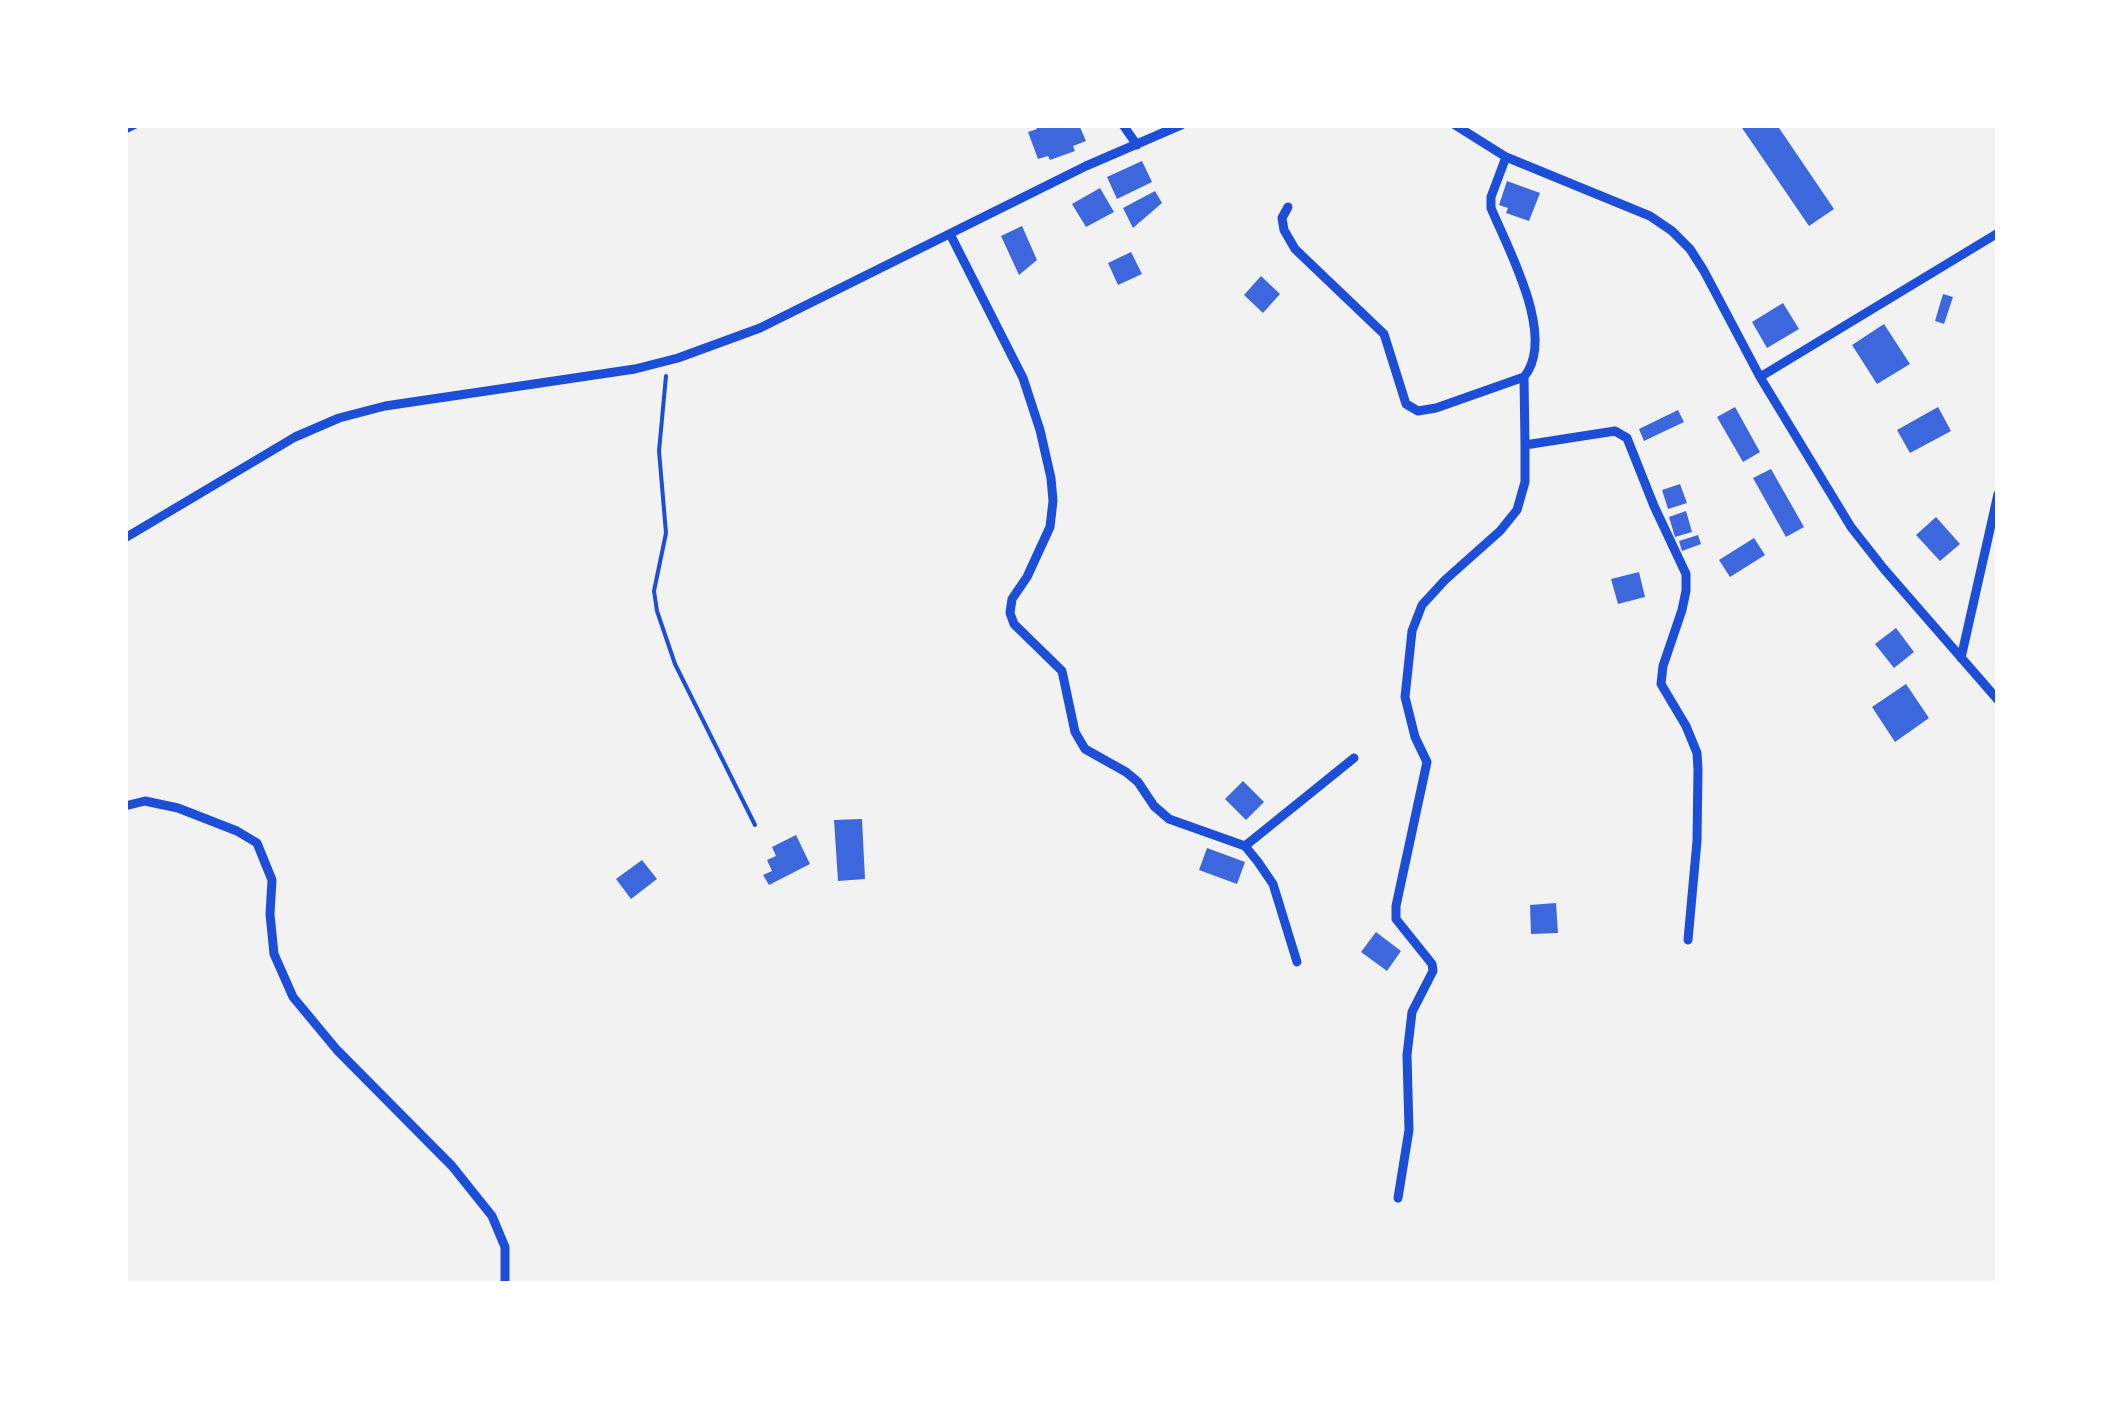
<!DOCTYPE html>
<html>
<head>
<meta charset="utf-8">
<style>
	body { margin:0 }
	#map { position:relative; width:2123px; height:1409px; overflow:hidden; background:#f2f2f2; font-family:Manrope,sans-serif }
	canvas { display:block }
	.frame { position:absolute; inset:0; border:128px solid #fff; pointer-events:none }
</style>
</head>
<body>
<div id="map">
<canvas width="2123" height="1409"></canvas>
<div class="frame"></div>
</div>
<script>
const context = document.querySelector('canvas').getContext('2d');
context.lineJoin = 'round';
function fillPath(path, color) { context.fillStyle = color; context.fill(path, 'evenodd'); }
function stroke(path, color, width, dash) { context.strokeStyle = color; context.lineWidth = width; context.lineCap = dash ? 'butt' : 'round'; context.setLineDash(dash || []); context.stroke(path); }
fillPath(new Path2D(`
	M1035,125H1079L1086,141L1073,146L1075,151L1050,160L1048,156L1038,159L1028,132L1037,129Z
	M1740,125H1777L1834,209L1809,226Z
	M1142,161L1152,182L1117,199L1107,177Z
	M1507,181L1540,193L1529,221L1506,213L1508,208L1499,205Z
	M1100,188L1114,212L1086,227L1072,204Z
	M1155,191L1162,203L1133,228L1123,208Z
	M1022,226L1037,260L1019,275L1001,236Z
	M1131,252L1142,274L1118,285L1108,263Z
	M1261,276L1280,294L1263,313L1244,295Z
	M1943,294L1953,297L1944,324L1935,321Z
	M1783,303L1799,329L1767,348L1752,322Z
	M1884,324L1910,364L1877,384L1852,345Z
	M1735,407L1760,452L1743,462L1717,417Z
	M1938,407L1951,431L1910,453L1897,430Z
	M1678,410L1684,422L1644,441L1639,429Z
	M1771,469L1804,527L1786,537L1753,478Z
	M1680,484L1687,503L1668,509L1662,490Z
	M1686,511L1692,532L1675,537L1669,517Z
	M1936,517L1960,544L1940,561L1916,535Z
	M1698,535L1701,544L1682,551L1679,541Z
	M1754,538L1765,555L1730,577L1719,560Z
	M1639,572L1645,597L1618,604L1611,579Z
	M1896,628L1914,652L1894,668L1875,644Z
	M1906,684L1929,718L1895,742L1872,707Z
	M1243,781L1264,802L1246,820L1225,799Z
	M862,819L865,879L838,881L834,820Z
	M796,835L810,864L769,885L763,875L772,871L767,860L776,856L772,847Z
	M1207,848L1245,862L1237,884L1199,870Z
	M642,860L657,879L631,899L616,879Z
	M1556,903L1558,933L1531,934L1530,905Z
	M1376,932L1401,951L1387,971L1361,952Z`), '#3d67dc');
stroke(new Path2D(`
	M125,132L139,125
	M666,376L659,451L666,533L654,591L657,611L675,664L755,825`), '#1d4ed8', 4);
stroke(new Path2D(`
	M1123,125L1137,145
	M1455,125L1506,157L1650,216L1672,231L1690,249L1704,271L1760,377L1851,527L1884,569L1998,700
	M1506,157L1491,197V208C1508,249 1557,337 1524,377
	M1288,207L1282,218L1284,230L1295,249L1384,334L1406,404L1418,411L1436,408L1524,377L1525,445L1615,431L1627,438L1654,506L1686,574V591L1682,610L1663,666L1661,684L1686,726L1697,753L1698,769L1697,841L1688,940
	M950,234L1023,378L1040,430L1051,478L1053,501L1050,527L1027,577L1012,599L1010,613L1014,624L1062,671L1075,732L1085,749L1126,772L1138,782L1154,806L1169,819L1245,846L1258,862L1273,884L1297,962
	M1760,377L1998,233
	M125,538L295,437L339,418L385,406L635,369L678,358L760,328L1086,166L1181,125
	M1961,658L1998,494
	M125,806L145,801L178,808L237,831L257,843L272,880L270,914L274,954L293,997L337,1050L452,1166L492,1216L505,1247V1284
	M1245,846L1354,758
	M1398,1198L1409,1130L1407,1055L1412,1012L1433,971L1432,964L1396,919V906L1427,762L1415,737L1405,697L1412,631L1422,605L1445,580L1500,531L1517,510L1525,482V445`), '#1d4ed8', 9);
</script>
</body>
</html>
